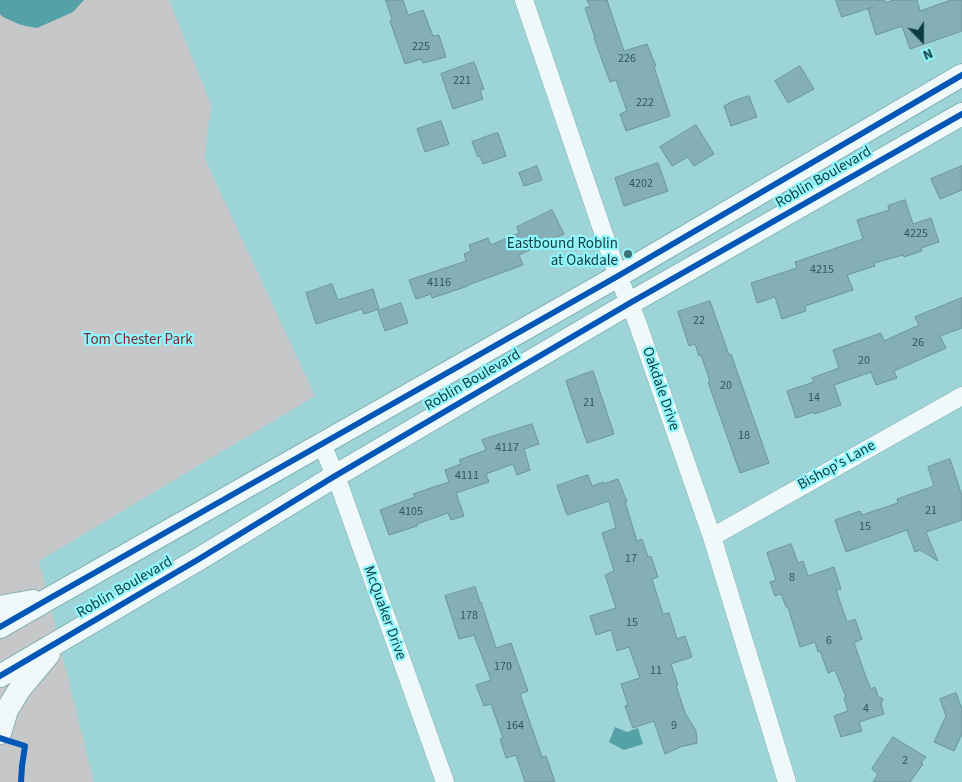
<!DOCTYPE html>
<html>
<head>
<meta charset="utf-8">
<style>
	body { margin:0 }
	#map { position:relative; width:962px; height:782px; overflow:hidden; background:#9cd4d8; font-family:"Source Sans 3",sans-serif }
	canvas { display:block }
	.north { position:absolute; left:897px; top:15px; width:50px; height:50px; -webkit-text-stroke:4px #92f7fd; paint-order:stroke; rotate:158deg; font-size:14px; font-weight:700; line-height:20px; text-align:center; color:#0e3c3e }
	.north::after { content:''; display:block; margin:auto; width:18px; height:22px; background:#0e3c3e; clip-path:polygon(50% 0,100% 100%,50% 72%,0 100%) }
</style>
</head>
<body>
<div id="map">
<canvas width="962" height="782"></canvas>
<div class="north">N</div>
</div>
<script>
const context = document.querySelector('canvas').getContext('2d');
context.lineJoin = 'round';
function fillPath(path, color) { context.fillStyle = color; context.fill(path, 'evenodd'); }
function stroke(path, color, width, dash) { context.strokeStyle = color; context.lineWidth = width; context.lineCap = dash ? 'butt' : 'round'; context.setLineDash(dash || []); context.stroke(path); }
function write(font, color, halo, rows, align = 'center') {
  context.font = font + ' "Source Sans 3",sans-serif'; context.lineWidth = 4.5; context.setLineDash([]); context.textBaseline = 'middle'; context.strokeStyle = halo; context.fillStyle = color; for (const [text, x, y, turn = 0] of rows) {
    context.save(); context.translate(x, y); context.rotate((+turn || 0) * Math.PI / 180); context.textAlign = isNaN(turn) ? turn : align; if (halo) context.strokeText(text, 0, 0); context.fillText(text, 0, 0); context.restore();
  }
}
fillPath(new Path2D(`
	M0,0H169L211,104L205,159L315,396L39,561L94,782H0Z`), '#c6c7c8');
fillPath(new Path2D(`
	M0,0H84L73,12L37,28L21,25L3,17L0,14Z
	M615,727L627,732L638,728L643,744L624,750L609,742Z`), '#54a2a6');
const building = new Path2D(`
	M386,0H403L408,15L423,10L433,36L439,35L446,57L423,63L421,59L405,64L390,21L392,20Z
	M587,0H607L624,51L647,44L656,66L654,67L670,116L626,131L620,114L627,111L616,80L610,82L594,38H595L585,8L590,6Z
	M836,0H885V3L894,0H917L920,11L951,0H962V31L910,49L902,26L876,35L868,9L873,7L842,17Z
	M474,62L484,89L480,90L483,99L453,109L441,74Z
	M800,66L814,89L788,103L775,81Z
	M749,96L757,117L731,126L724,106L731,102Z
	M441,121L449,144L425,152L417,129Z
	M696,125L714,154L694,166L688,157L672,166L660,147Z
	M496,133H498L506,156L483,164L480,156L478,157L472,142Z
	M658,163L668,191L624,206L615,178Z
	M537,166L542,180L524,186L519,173Z
	M962,166V190L940,199L931,179Z
	M905,200L913,224L931,218L939,242L921,248L922,251L904,257L903,255L874,263L875,266L847,275L853,290L805,306L806,311L782,319L775,297L757,303L751,283L797,268L795,262L863,239L857,220L889,210L888,206Z
	M552,210L564,234L519,255L523,265L468,285V286L432,298L431,294L416,299L409,280L466,261L464,254L471,251L469,245L488,238L491,245L519,233L517,227Z
	M332,284L338,300L373,289L379,309L364,314L362,309L316,324L306,293Z
	M962,298V328L940,336L946,348L894,371L897,378L876,385L871,372L834,385L841,405L814,414V412L796,418L787,391L814,382L812,378L839,368L833,350L881,333L884,341L919,325L915,317Z
	M710,301L729,355L731,354L769,463L740,473L708,382L710,381L701,355L699,356L695,344L689,346L678,312Z
	M401,303L408,323L385,331L378,311Z
	M593,371L614,434L587,443L566,381Z
	M532,424L539,444L524,449L530,470L517,475L513,464L486,474L489,482L456,493L464,516L451,520L448,513L417,524V526L389,535L380,510L415,497L413,494L449,482L445,470L461,464L459,460L486,450L482,440Z
	M950,459L962,496V520L926,532L938,561L920,550L915,552L907,530L846,552L835,520L860,511L862,515L898,503L897,499L934,486L928,467Z
	M588,475L592,486L603,482V484L618,479L627,502H625L637,541L642,539L648,557L651,556L658,577L652,579L663,614L669,613L677,639L685,636L692,657L671,664L678,685H676L685,713L696,731L697,743L680,747L665,754L654,721L633,728L625,706L628,705L621,684L640,678L629,647L617,651L611,630L596,635L590,616L616,608L605,575L614,571L602,533L616,528L609,501L567,515L557,486Z
	M791,544L798,563L803,561L808,576L834,567L841,589L836,590L847,622L855,619L862,639L854,643L867,680L871,689L875,687L878,696L883,699L881,704L884,714L859,722L862,731L841,737L834,716L848,711L844,698L846,697L835,670L828,673L820,651L818,652L815,642L800,647L788,607H786L781,594L775,596L770,582L776,580L767,553Z
	M475,587L480,602H481L496,648L511,643L528,691L520,694L542,757L546,756L555,782H525L516,755L506,758L500,739L503,738L491,704L484,706L476,685L491,680L474,635L459,639L445,596Z
	M956,693L962,709V734L954,751L934,742L946,716L940,699Z
	M893,737L926,757L921,763L923,764L910,782H873L878,774L872,769Z`);
fillPath(building, '#84afb6');
stroke(building, '#6d9499', 1);
const minor = new Path2D(`
	M524,0L618,276L636,319L712,537L787,782
	M322,444L341,490L445,782
	M712,537L962,396`);
const major = new Path2D(`
	M0,607L33,601
	M0,627L52,597L618,276L962,75
	M0,676L199,559L335,476L630,303L962,114
	M0,733L7,710L19,690L49,654`);
stroke(minor, '#85b2b5', 19);
stroke(major, '#85b2b5', 24);
stroke(minor, '#f0f9f9', 18);
stroke(major, '#f0f9f9', 22);
stroke(new Path2D(`
	M0,627L52,597L618,276L962,75
	M0,676L199,559L335,476L630,303L962,114
	M0,738L25,746L22,766L21,782`), '#0057b8', 6);
for (const [x, y, r, color] of [
	[628,254,5,"#407174"]
]) { const dot = new Path2D(); dot.arc(x, y, r, 0, 2 * Math.PI); context.fillStyle = color; context.fill(dot); stroke(dot, '#92f7fd', 2); }
write('12px', '#2c595c', null, [
	["225",421,47],
	["226",627,59],
	["221",462,81],
	["222",645,103],
	["4202",641,184],
	["4225",916,234],
	["4215",822,270],
	["4116",439,283],
	["22",699,321],
	["26",918,343],
	["20",864,361],
	["20",726,386],
	["14",814,398],
	["21",589,403],
	["18",744,436],
	["4117",507,448],
	["4111",467,476],
	["21",931,511],
	["4105",411,512],
	["15",865,527],
	["17",631,559],
	["8",792,578],
	["178",469,616],
	["15",632,623],
	["6",829,641],
	["170",503,667],
	["11",656,671],
	["4",866,709],
	["164",515,726],
	["9",674,726],
	["2",905,761]
]);
write('15px', '#0e3c3e', '#92f7fd', [
	["Roblin Boulevard",824,178,-30],
	["Roblin Boulevard",473,381,-30],
	["Oakdale Drive",660,389,71],
	["Bishop's Lane",837,466,-29],
	["Roblin Boulevard",125,588,-30],
	["McQuaker Drive",384,613,70]
]);
write('15px', '#0e3c3e', '#92f7fd', [
	["Eastbound Roblin",618,245],
	["at Oakdale",618,262]
], 'right');
write('15px', '#7c2b2f', '#92f7fd', [
	["Tom Chester Park",138,341]
]);
</script>
</body>
</html>
